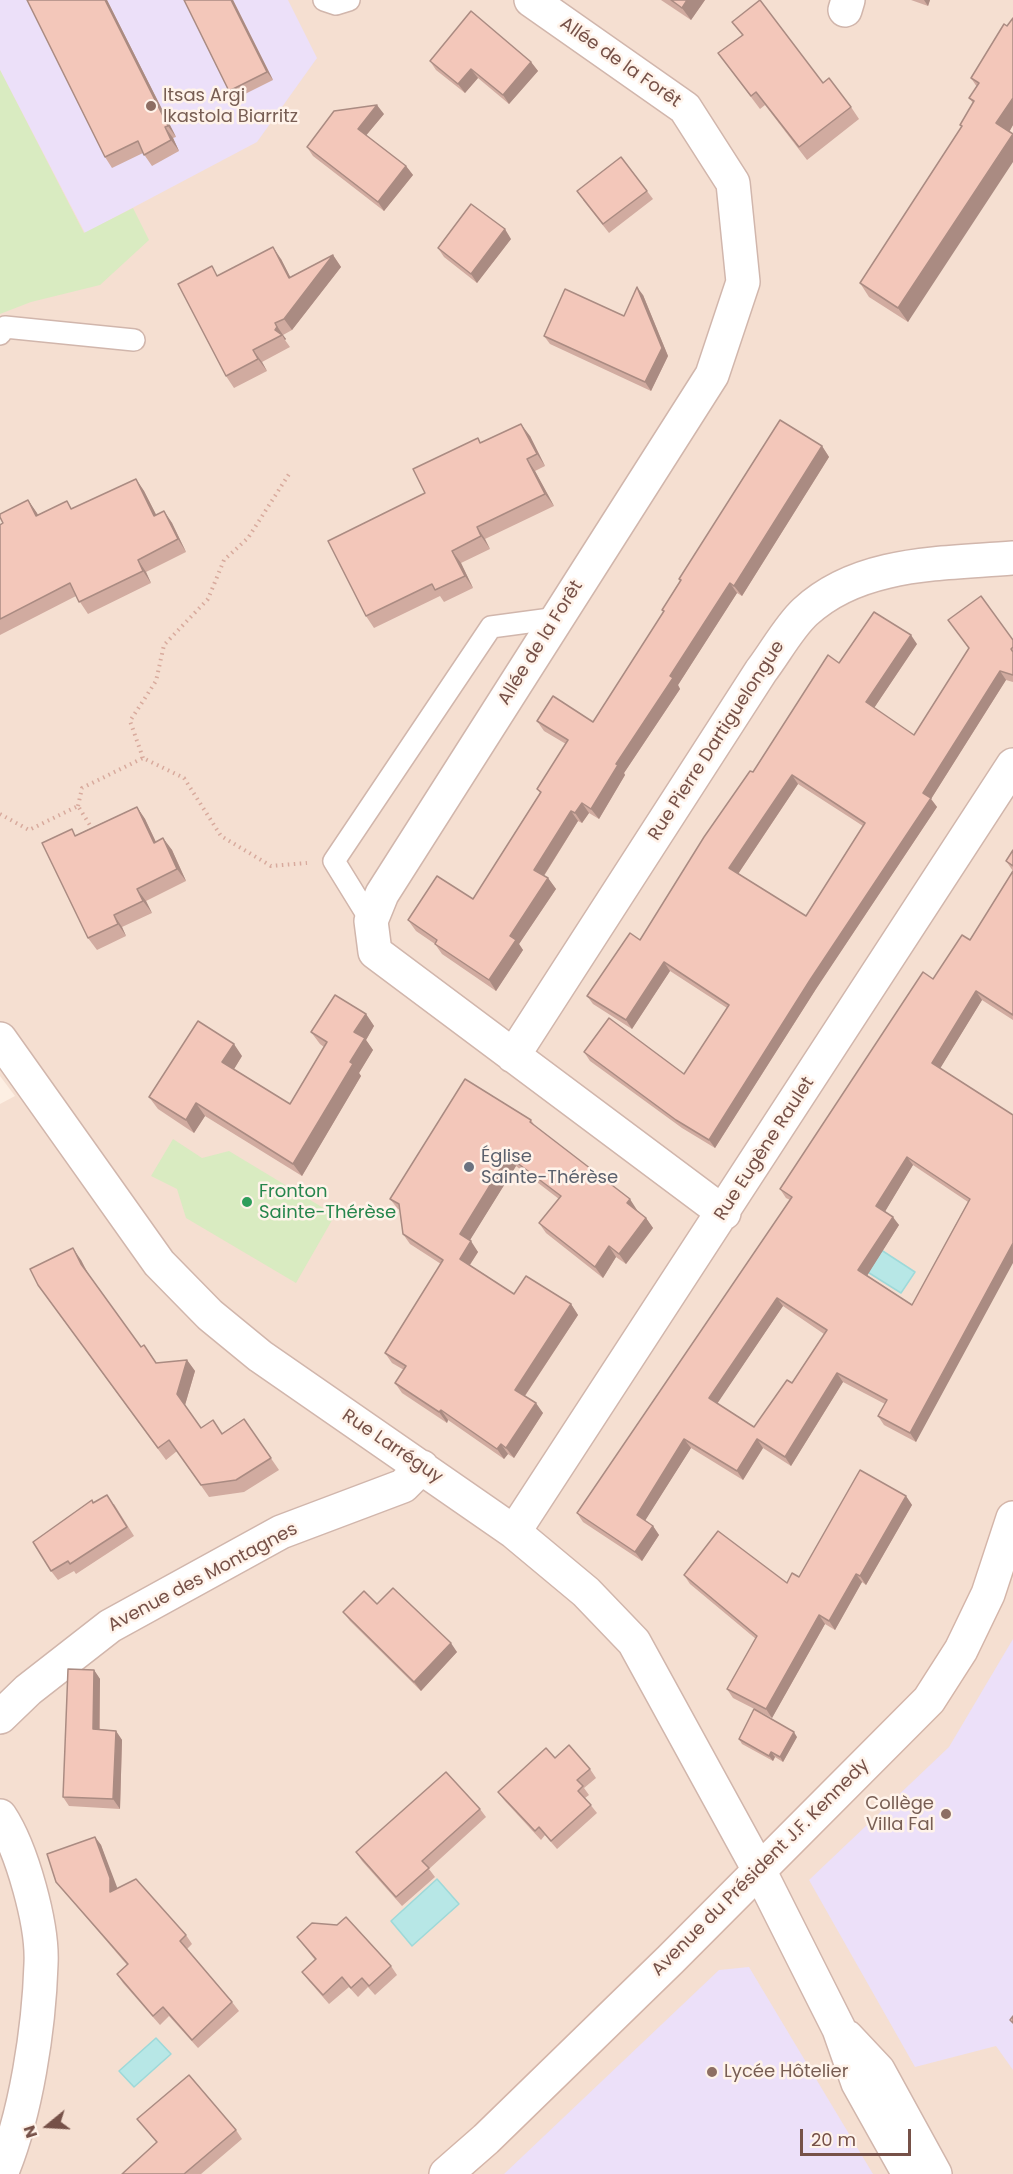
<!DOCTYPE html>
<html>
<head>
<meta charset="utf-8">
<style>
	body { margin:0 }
	#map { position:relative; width:1013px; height:2174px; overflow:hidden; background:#fdefe3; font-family:Poppins,sans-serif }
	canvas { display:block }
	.north { position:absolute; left:18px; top:2096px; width:60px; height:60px; -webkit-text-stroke:4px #fff3ea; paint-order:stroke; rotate:252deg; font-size:16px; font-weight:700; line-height:24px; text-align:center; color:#765148 }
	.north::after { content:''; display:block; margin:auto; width:21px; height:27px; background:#765148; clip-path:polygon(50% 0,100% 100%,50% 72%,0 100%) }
	.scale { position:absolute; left:800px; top:2129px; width:111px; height:27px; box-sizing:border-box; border:3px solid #765148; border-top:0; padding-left:8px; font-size:18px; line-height:21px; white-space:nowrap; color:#765148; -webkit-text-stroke:4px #fff3ea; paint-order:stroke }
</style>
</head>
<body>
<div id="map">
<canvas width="1013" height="2174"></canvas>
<div class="north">N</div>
<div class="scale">20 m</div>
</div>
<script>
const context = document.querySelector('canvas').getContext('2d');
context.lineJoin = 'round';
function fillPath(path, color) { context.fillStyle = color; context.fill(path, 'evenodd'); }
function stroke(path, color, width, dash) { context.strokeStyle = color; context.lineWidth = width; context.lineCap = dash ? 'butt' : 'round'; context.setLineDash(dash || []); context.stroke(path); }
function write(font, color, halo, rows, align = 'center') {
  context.font = font + ' Poppins,sans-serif'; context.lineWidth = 5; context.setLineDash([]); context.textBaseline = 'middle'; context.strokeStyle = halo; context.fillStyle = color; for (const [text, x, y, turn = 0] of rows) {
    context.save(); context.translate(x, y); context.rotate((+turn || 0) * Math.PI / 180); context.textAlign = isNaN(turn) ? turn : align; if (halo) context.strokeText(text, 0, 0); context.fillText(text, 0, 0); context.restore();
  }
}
fillPath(new Path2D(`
	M0,0H1013V2174H0V1104L15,1096L0,1076Z`), '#f5dfd1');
fillPath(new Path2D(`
	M0,0H288L317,58L257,142L85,233L0,70Z
	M1013,1639V2070L996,2046L915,2067L809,1880L949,1747Z
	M749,1967L873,2174H504L719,1970Z`), '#ece0f9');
fillPath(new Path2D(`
	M0,70L84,233L133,208L149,240L100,285L31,302L0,314Z
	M173,1139L202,1158L229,1151L335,1215L296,1283L186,1218L177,1189L151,1176Z`), '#d9ebc1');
const water = new Path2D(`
	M872,1244L915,1272L901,1293L858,1266Z
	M437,1879L459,1904L412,1946L391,1921Z
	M156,2038L171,2054L134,2087L119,2071Z`);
fillPath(water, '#b7e7e6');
stroke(water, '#9dd9d9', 1.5);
const lane = new Path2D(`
	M324,0L336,4L349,0
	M0,334L5,327L134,340
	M371,921L334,861L491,627L558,618`);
const street = new Path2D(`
	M531,0L685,108L733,183L743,282L712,375L382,894L371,921L375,952L724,1213
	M845,10L848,0
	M0,1039L159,1263L210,1315L260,1356L514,1532L586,1592L634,1642L759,1870L839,2029L858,2083L909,2174
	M513,1056L761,671C775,653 788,628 805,612C860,561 942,564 1013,558
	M514,1532L1013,765
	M0,1717L28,1690L110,1626L281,1532L403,1486L422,1467
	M0,1816C22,1849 43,1925 41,1964C39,2028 26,2115 1,2174
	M847,2037L878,2070L935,2174`);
const secondary = new Path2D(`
	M446,2174L486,2139L671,1959L929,1700L961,1650L988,1594L1013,1518`);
stroke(lane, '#d1b6ac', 24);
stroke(street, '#d1b6ac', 36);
stroke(secondary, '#d4b5a9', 36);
stroke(new Path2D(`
	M143,758L130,721L156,681L164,645L208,599L224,560L248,538L291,471
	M78,806L82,788L143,758L184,778L221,836L271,866L307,863
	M0,814L29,830L78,806L93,830`), '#d8aa9d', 4, [1.5, 4.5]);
stroke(lane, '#fff', 21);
stroke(street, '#fff', 33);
stroke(secondary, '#fff', 33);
fillPath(new Path2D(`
	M27,0H107L176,137L173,138L179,151L152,166L143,153L112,168L105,157Z
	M184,0H233L273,80L235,99L229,91Z
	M661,0H705L691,20Z
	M911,0H930L928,6Z
	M1013,18V125L908,322L869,297L860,283L962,127L960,125L973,103L969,98L977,87L971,78Z
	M732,22L823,83L851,107L859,119L807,160L765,105L760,109L718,53L742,35Z
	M430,61L531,62L538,71L509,104L478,78L465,93L436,70Z
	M384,114L366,135L406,166L413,175L384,211L313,156L307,147Z
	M647,191L653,199L609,233L583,200Z
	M511,239L477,283L444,257L438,248Z
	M333,255L341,267L292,330L283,335L286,339L285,340L290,347L262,362L267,371L234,388L226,376L218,275L281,259L290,277Z
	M643,295L668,356L651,391L550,344L544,336L624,316Z
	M530,436L545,466L535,471L554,506L485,539L490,549L461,563L473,588L444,602L440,596L374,628L366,616L425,493L478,438L481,443Z
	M822,446L829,457L742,596L737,593L678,685L680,689L624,773L625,775L599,819L589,813L582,823L578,821L544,876L548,878L556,889L519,944L523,950L496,991L442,954L435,944L416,931L408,920L473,899L540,793L537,789L566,744L544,731L537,721L593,722L664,612L662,610L680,581L679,579Z
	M136,479L144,491L156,515L164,511L172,523L186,552L146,572L151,583L88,614L76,596L0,635V525L3,523L28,500L38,515L67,501L72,509Z
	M1013,640V682L1006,680L931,799L937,807L816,989L715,1148L682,1128L590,1061L584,1052L684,1074L727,1008L670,971L632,1029L593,1004L587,996L640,940L753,772L839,663L917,644L874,708L914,735ZM798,784L863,826L806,916L738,874Z
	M137,807L145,819L156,842L163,838L172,850L186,881L146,901L152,913L122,927L126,936L97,950L88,938L76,835Z
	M1013,850V871L1006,861Z
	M1013,871V1020L982,1000L940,1068L1013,1115L916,1442L884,1425L878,1416L885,1404L843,1382L791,1466L763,1448L743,1480L691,1448L645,1520L653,1526L659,1535L642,1561L583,1522L577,1513L790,1200L786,1198L780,1189L933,979L970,940ZM913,1165L968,1202L912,1305L867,1275L899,1225L885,1211ZM783,1306L824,1334L792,1383L754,1427L717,1403Z
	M366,1014L374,1026L366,1040L373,1050L359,1073L361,1076L302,1176L205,1116L194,1133L158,1109L149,1097L242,1056L234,1069L290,1104L324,1047L320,1044L311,1032Z
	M531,1120L535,1126L637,1210L646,1218L653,1228L626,1264L616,1257L603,1278L546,1233L539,1223L559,1199L516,1166L469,1241L478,1252L470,1265L514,1294L571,1304L578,1315L525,1396L543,1413L514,1458L508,1454L504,1459L448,1420L447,1423L402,1393L395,1383L404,1370L392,1363L385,1353L441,1264L410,1244L403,1234L400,1210L398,1209L390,1199Z
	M81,1260L89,1275L141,1347L156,1363L187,1360L195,1371L185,1405L201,1428L222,1433L244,1419L279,1470L244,1492L209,1497L177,1451L166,1460L46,1296Z
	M906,1496L912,1505L866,1585L862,1582L835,1630L825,1624L772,1718L733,1698L727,1689L756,1639L690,1584L684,1575L787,1583L799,1577Z
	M93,1503L114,1504L134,1536L76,1574L74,1571L58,1580L51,1571Z
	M377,1604L457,1652L421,1691L350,1621L343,1612Z
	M94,1670L100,1679V1729L116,1731L122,1740L120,1809L69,1806L63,1797Z
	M797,1737L783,1762L775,1757L773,1761L742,1744L739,1739Z
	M555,1758L590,1769L596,1778L584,1788L589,1795L585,1798L597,1813L557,1849L545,1835L541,1840L504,1800L498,1792Z
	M480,1809L486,1817L429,1869L435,1877L402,1906L362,1861L356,1852Z
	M95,1837L101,1845L116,1889L186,1935L192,1944L187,1949L232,2002L239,2011L198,2048L169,2016L160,2025L123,1983L117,1974L127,1965L63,1890L56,1882Z
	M297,1937L391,1966L397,1975L375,1995L368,1987L358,1997L349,1987L329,2004L309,1981L302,1972L315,1960Z
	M137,2119L236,2130L242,2139L201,2174H122L157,2143Z`), '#d1aba0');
fillPath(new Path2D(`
	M105,0H107L176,137L168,126Z
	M231,0H233L273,80L267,72Z
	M687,0H705L691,20L682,8Z
	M924,0H930L928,6Z
	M531,62L538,71L509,104L503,95Z
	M471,69L478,78L465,93L458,84Z
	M1013,98V125L1006,137L996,123Z
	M377,105L384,114L364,138L358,129Z
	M165,127L173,138L179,151L171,140Z
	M1013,134V162L908,322L898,308Z
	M406,166L413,175L384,211L378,202Z
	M505,229L511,239L477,283L471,274Z
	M273,247L281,259L297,290L289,278Z
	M333,255L341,267L292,330L284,319Z
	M637,287L643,295L668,356L651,391L645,382Z
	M275,323L283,335L286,339L285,340L282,335L275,330Z
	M253,350L262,362L267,371L258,359Z
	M521,424L530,436L545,466L537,454Z
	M822,446L829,457L742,596L734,586Z
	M527,459L535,471L554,506L545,494Z
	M136,479L144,491L163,528L154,516Z
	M28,500L37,513L44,528L36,516Z
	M164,511L172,523L186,552L178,539Z
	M477,527L485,539L490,549L481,536Z
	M452,551L461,563L473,588L465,576Z
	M138,560L146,572L151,583L143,571Z
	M730,583L737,593L678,685L680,689L624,773L625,775L599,819L591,809L616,764L670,676Z
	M911,635L917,644L872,711L866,702Z
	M1000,671L1006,680L931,799L937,807L816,989L715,1148L709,1140L923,793Z
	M792,775L798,784L736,877L729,868Z
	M582,803L589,813L582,823L575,813Z
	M137,807L145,819L162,855L154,843Z
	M571,811L578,821L541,880L534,870Z
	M163,838L172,850L186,881L177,869Z
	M548,878L556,889L519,944L523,950L496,991L489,980L510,936Z
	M137,889L146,901L152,913L143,901Z
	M114,915L122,927L126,936L118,924Z
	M664,962L670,971L632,1029L626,1020Z
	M976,991L982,1000L938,1072L932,1063Z
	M366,1014L374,1026L366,1040L373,1050L359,1073L361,1076L302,1176L293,1164L350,1062L354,1032Z
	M234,1044L242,1056L231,1074L222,1062Z
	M196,1103L205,1116L194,1133L186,1120Z
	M508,1156L516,1166L467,1245L460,1234Z
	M907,1157L913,1165L883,1215L876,1206Z
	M630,1199L637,1210L635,1214L627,1203Z
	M893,1217L899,1225L865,1279L858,1270Z
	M646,1218L653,1228L626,1264L619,1254Z
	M471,1241L478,1252L467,1269L460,1259Z
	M1013,1243V1263L916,1442L910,1433Z
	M609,1246L616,1257L603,1278L595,1267Z
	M73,1248L81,1260L89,1276L81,1264Z
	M777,1298L783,1306L715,1407L709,1398Z
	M571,1304L578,1315L522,1400L515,1390Z
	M187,1360L195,1371L185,1405L177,1394Z
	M837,1373L843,1382L791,1466L785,1457Z
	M536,1403L543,1413L514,1458L506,1448Z
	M441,1410L448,1420L447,1423L439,1412Z
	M684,1439L691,1448L643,1524L637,1515Z
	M757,1439L763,1448L743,1480L737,1471Z
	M501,1444L508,1454L504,1459L497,1449Z
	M906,1496L912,1505L866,1585L860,1576Z
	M653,1526L659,1535L642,1561L635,1552Z
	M856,1574L862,1582L835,1630L829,1621Z
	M819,1615L825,1624L772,1718L766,1709Z
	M451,1643L457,1652L421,1691L414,1682Z
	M94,1670L100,1679L99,1738L93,1729Z
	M116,1731L122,1740L120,1809L113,1799Z
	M794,1732L797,1737L783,1762L780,1757Z
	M771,1752L775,1757L773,1761L769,1756Z
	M95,1837L101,1845L117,1887L116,1901L110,1892Z`), '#aa8b82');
const building = new Path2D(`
	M27,0H105L168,126L165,127L171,140L144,155L138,141L105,157Z
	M184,0H231L267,72L229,91Z
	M671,0H687L682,8Z
	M760,0L823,83L829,78L851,107L799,147L756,92L751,96L718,53L743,35L732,22Z
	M471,11L531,62L503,95L471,69L458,84L430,61Z
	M1013,18V98L996,123L1013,134L898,308L860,283L962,126L960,125L974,101L969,98L979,83L971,78L1004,24L1007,26Z
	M377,105L358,129L406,166L378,202L307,147L334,111Z
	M621,157L647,191L603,224L577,191Z
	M471,204L505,229L471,274L438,248Z
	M273,247L289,278L333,255L284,319L275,323L277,327L275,330L282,335L253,350L258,359L226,376L178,284L212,266L217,276Z
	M637,287L662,348L645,382L544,336L565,289L624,316Z
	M780,420L822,446L734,586L730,583L670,676L673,678L616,764L618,765L591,809L582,803L575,813L571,811L534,870L548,878L510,936L516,940L489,980L435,944L437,940L408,920L437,876L473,899L541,792L537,789L568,740L537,721L553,696L593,722L664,611L662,610L681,580L679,579Z
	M521,424L537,454L527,459L545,494L477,527L481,536L452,551L465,576L435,590L432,584L366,616L328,541L425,493L413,469L478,438L480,443Z
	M136,479L154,516L164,511L178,539L138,560L143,571L79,602L70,583L0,619V525L3,523L0,517V514L28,500L36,516L67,501L71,509Z
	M981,596L1013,640V647L1011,649L1013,652V675L1000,671L923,793L931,798L810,980L709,1140L676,1120L584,1052L609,1018L684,1074L729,1005L664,962L626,1020L587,996L630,933L640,940L704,837L750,771L753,772L828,655L839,663L874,612L911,635L866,702L914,735L969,648L948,620ZM792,775L865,823L806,916L729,868Z
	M137,807L154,843L163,838L177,869L137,889L143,901L114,915L118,924L88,938L42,843L72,829L75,836Z
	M1013,850V866L1006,861Z
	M1013,871V1015L976,991L932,1063L1013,1115V1243L910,1433L878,1416L887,1400L837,1373L785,1457L757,1439L737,1471L684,1439L637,1515L653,1526L635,1552L577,1513L792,1197L780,1189L923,972L933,979L962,935L970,940ZM907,1157L970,1199L912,1305L858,1270L893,1217L876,1206ZM777,1298L827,1330L792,1383L787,1380L754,1427L709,1398Z
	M335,995L366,1014L354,1032L365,1038L350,1062L353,1064L293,1164L196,1103L186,1120L149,1097L198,1021L234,1044L222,1062L290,1104L327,1042L311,1032Z
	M465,1079L531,1120L530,1122L630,1199L627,1203L646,1218L619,1254L609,1246L595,1267L539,1223L561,1196L508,1156L460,1234L471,1241L460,1259L514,1294L526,1276L571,1304L515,1390L536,1403L506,1448L501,1444L497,1449L441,1410L439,1412L395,1383L406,1366L385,1353L443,1260L403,1234L399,1204L390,1199Z
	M73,1248L81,1264L141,1347L144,1345L156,1363L187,1360L177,1394L201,1428L213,1420L222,1434L244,1419L271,1458L236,1480L201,1485L169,1440L158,1448L38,1285L30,1269Z
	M860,1470L906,1496L860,1576L856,1574L829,1621L819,1615L766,1709L727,1689L757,1636L684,1575L718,1531L787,1583L792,1573L799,1577Z
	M107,1495L127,1527L70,1564L68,1561L51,1571L33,1542L92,1500L93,1503Z
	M393,1588L451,1643L414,1682L343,1612L364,1591L377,1604Z
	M68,1669L94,1670L93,1729L116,1731L113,1799L63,1797Z
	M754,1709L794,1732L780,1757L771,1752L769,1756L739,1739Z
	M569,1745L590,1769L577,1780L583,1786L578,1791L591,1805L551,1841L539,1827L535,1831L498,1792L546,1748L555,1758Z
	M446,1772L480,1809L422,1861L429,1868L396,1897L356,1852Z
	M95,1837L110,1878V1892L136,1879L186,1935L180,1941L232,2002L192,2040L163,2007L153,2016L117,1974L128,1964L56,1882L47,1854Z
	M346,1917L391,1966L369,1986L362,1978L351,1988L342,1977L323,1995L302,1972L316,1959L297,1937L312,1923L337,1925Z
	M1013,2016V2023L1010,2020Z
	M189,2075L236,2130L184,2174H122L157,2142L137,2119Z`);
fillPath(building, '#f3c7ba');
stroke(building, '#aa8b82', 1.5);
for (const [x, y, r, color] of [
	[151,106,6,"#8d6e63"],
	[469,1167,6,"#6b7280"],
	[247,1202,6,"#2e9e5b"],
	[946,1814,6,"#8d6e63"],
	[712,2072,6,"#8d6e63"]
]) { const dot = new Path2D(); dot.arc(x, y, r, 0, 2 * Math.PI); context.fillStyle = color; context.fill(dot); stroke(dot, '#fff3ea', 2); }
write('18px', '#765148', '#fff3ea', [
	["Allée de la Forêt",620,63,35],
	["Allée de la Forêt",541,643,-58],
	["Rue Pierre Dartiguelongue",717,741,-57],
	["Rue Eugène Raulet",765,1149,-57],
	["Rue Larréguy",392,1447,34],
	["Avenue des Montagnes",203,1578,-28],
	["Avenue du Président J.F. Kennedy",761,1868,-45]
]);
write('18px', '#785e54', '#fff3ea', [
	["Itsas Argi",163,96],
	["Ikastola Biarritz",163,117],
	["Collège",934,1804,"right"],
	["Villa Fal",934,1825,"right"],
	["Lycée Hôtelier",724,2072]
], 'left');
write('18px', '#5b616d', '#fff3ea', [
	["Église",481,1157],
	["Sainte-Thérèse",481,1178]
], 'left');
write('18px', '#27864d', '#fff3ea', [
	["Fronton",259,1192],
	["Sainte-Thérèse",259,1213]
], 'left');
</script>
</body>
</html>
